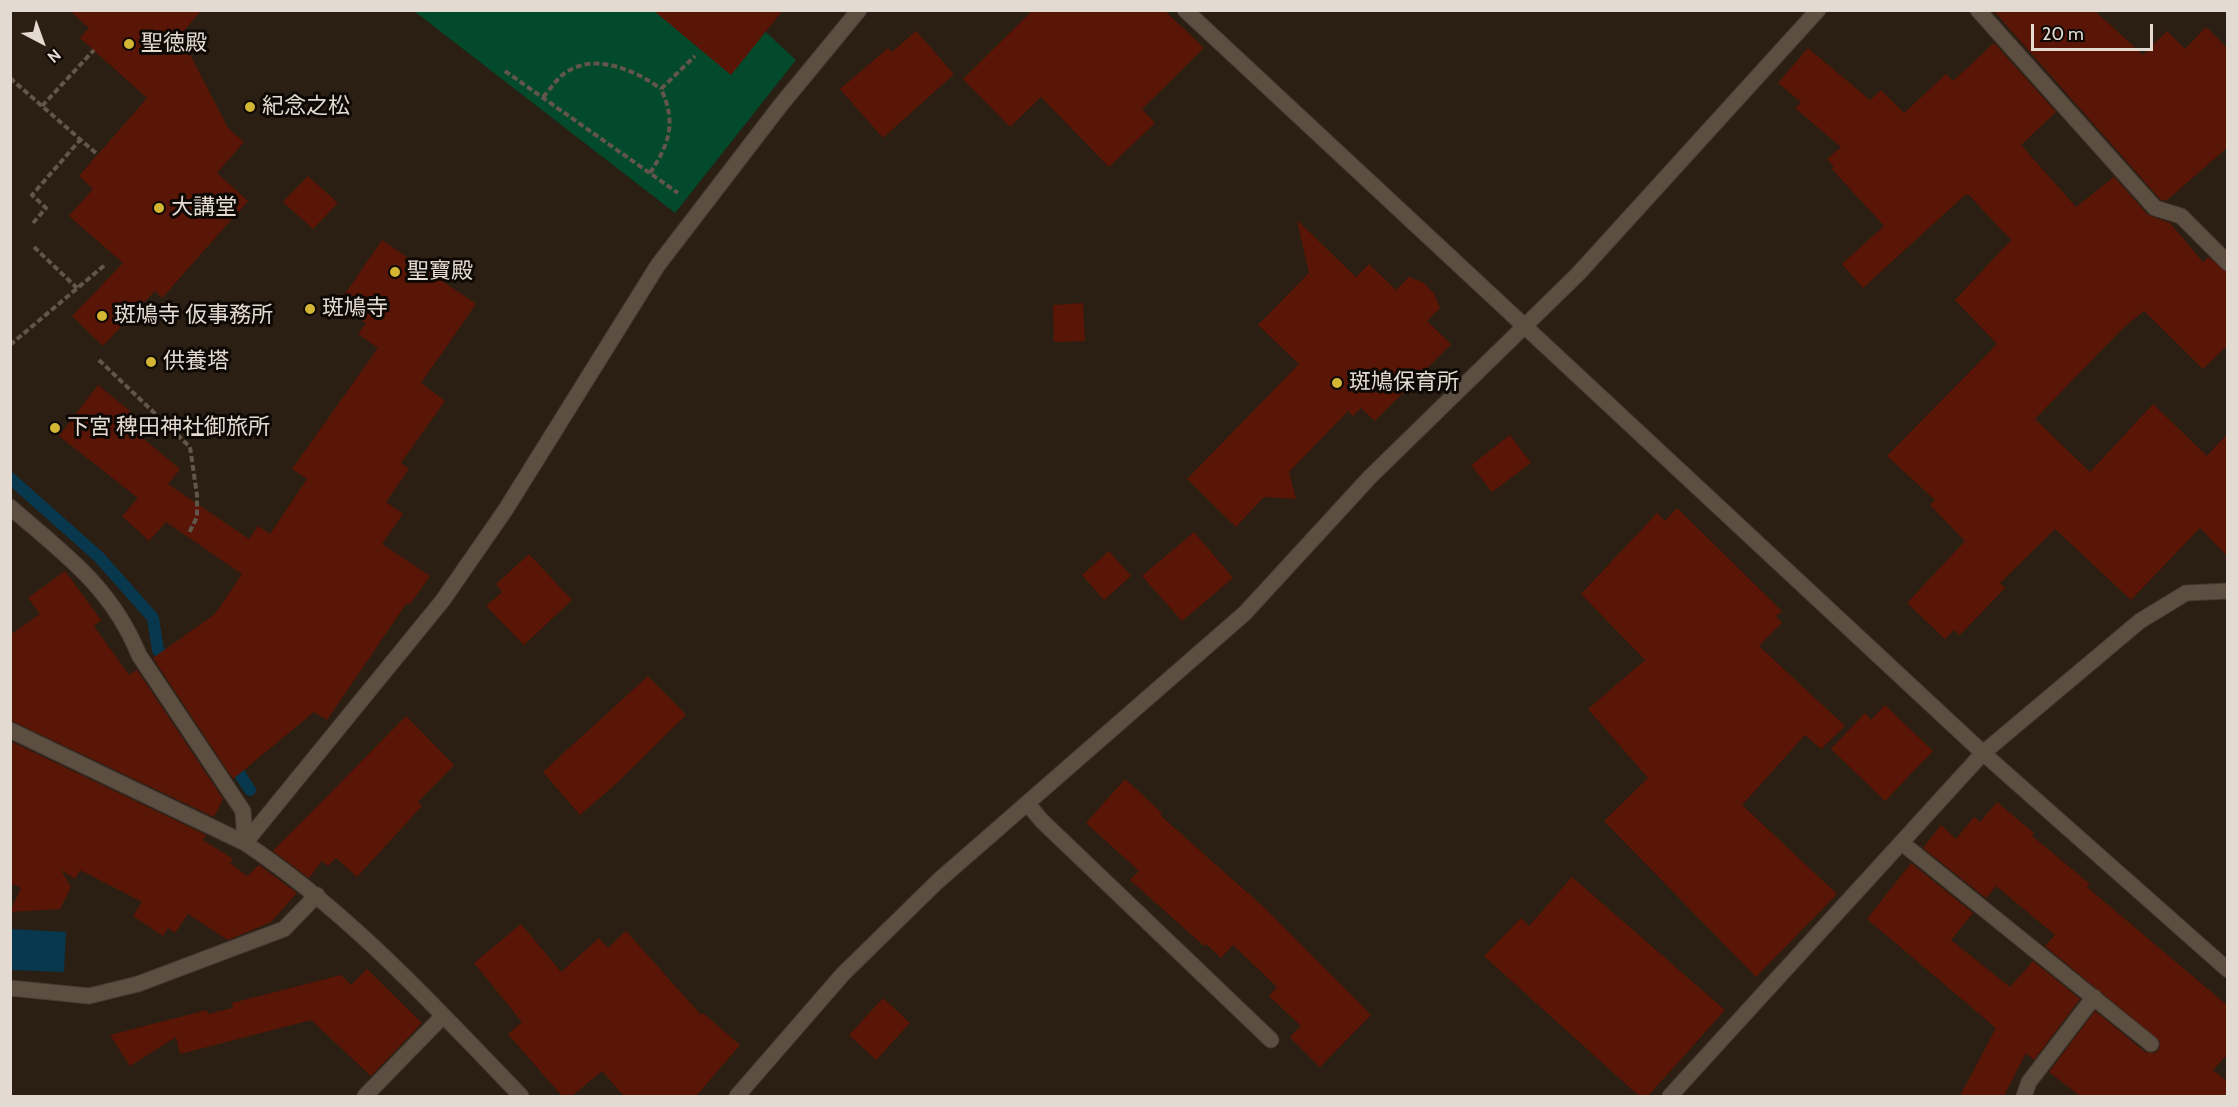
<!DOCTYPE html>
<html>
<head>
<meta charset="utf-8">
<style>
	body { margin:0 }
	#map { position:relative; width:2238px; height:1107px; overflow:hidden; background:#2b1e12; font-family:Cabin,sans-serif }
	canvas { display:block }
	.frame { position:absolute; inset:0; border:12px solid #e3dad2; pointer-events:none }
	.north { position:absolute; left:12px; top:12px; width:60px; height:60px; -webkit-text-stroke:4px #0f0905; paint-order:stroke; rotate:139deg; font-size:16px; font-weight:700; line-height:24px; text-align:center; color:#e3dad2 }
	.north::after { content:''; display:block; margin:auto; width:21px; height:27px; background:#e3dad2; clip-path:polygon(50% 0,100% 100%,50% 72%,0 100%) }
	.scale { position:absolute; left:2031px; top:24px; width:122px; height:27px; box-sizing:border-box; border:3px solid #e3dad2; border-top:0; padding-left:8px; font-size:18px; line-height:21px; white-space:nowrap; color:#e3dad2; -webkit-text-stroke:4px #0f0905; paint-order:stroke }
</style>
</head>
<body>
<div id="map">
<canvas width="2238" height="1107"></canvas>
<div class="frame"></div>
<div class="north">N</div>
<div class="scale">20 m</div>
</div>
<script>
const context = document.querySelector('canvas').getContext('2d');
context.lineJoin = 'round';
function fillPath(path, color) { context.fillStyle = color; context.fill(path, 'evenodd'); }
function stroke(path, color, width, dash) { context.strokeStyle = color; context.lineWidth = width; context.lineCap = dash ? 'butt' : 'round'; context.setLineDash(dash || []); context.stroke(path); }
function write(font, color, halo, rows, align = 'center') {
  context.font = font + ' Cabin,"Noto Sans JP",sans-serif'; context.lineWidth = 6; context.setLineDash([]); context.textBaseline = 'middle'; context.strokeStyle = halo; context.fillStyle = color; for (const [text, x, y, turn = 0] of rows) {
    context.save(); context.translate(x, y); context.rotate((+turn || 0) * Math.PI / 180); context.textAlign = isNaN(turn) ? turn : align; if (halo) context.strokeText(text, 0, 0); context.fillText(text, 0, 0); context.restore();
  }
}
fillPath(new Path2D(`
	M414,11H743L796,60L675,213Z`), '#03492b');
fillPath(new Path2D(`
	M11,929L66,932L64,972L11,970Z`), '#08384d');
stroke(new Path2D(`
	M10,478L99,557L153,618L158,650L169,666
	M231,761L250,790`), '#08384d', 12);
fillPath(new Path2D(`
	M69,10H202L180,35L228,128L244,142L217,173L248,201L162,298L155,291L103,346L72,316L123,263L69,216L93,189L79,176L147,98L80,38L89,28Z
	M653,10H783L731,75Z
	M1033,10L1165,11L1204,48L1142,109L1155,123L1109,167L1041,97L1010,127L963,79Z
	M1993,10H2094L2143,55L2167,31L2185,49L2206,27L2228,49V147L2166,201L2160,199Z
	M916,31L954,74L883,138L840,89L888,48L892,52Z
	M1994,43L2056,112L2021,145L2076,207L2114,177L2148,215L2170,223L2203,262L2208,257L2228,272V345L2203,369L2144,311L2124,327L2035,419L2090,472L2153,404L2207,456L2228,433V557L2200,528L2131,600L2055,529L2000,583L2005,588L1960,635L1954,630L1945,639L1907,603L1965,541L1930,505L1935,500L1887,456L1997,344L1955,300L2011,240L1969,195H1965L1863,288L1842,264L1884,226L1832,169L1834,167L1827,159L1841,147L1795,108L1801,102L1778,83L1808,48L1870,100L1881,90L1904,113L1946,74L1953,81Z
	M308,176L338,203L313,229L283,202Z
	M1297,220L1356,277L1369,264L1396,290L1409,277L1424,283L1434,293L1440,308L1427,321L1451,344L1375,421L1361,408L1353,416L1348,411L1289,472L1296,499L1264,497L1236,527L1187,479L1299,364L1258,325L1309,273Z
	M382,240L476,304L421,383L445,401L401,463L409,469L386,502L403,514L382,544L430,576L410,604H406L327,720L314,712L233,779L153,658L215,614L242,574L166,522L149,541L122,516L138,498L59,436L98,385L135,415L127,425L180,469L168,484L249,539L258,526L270,534L307,479L292,469L378,348L358,334L366,323L338,304Z
	M1083,303L1085,341L1054,342L1053,305Z
	M1510,435L1531,463L1492,492L1471,465Z
	M1677,508L1782,611L1776,616L1782,623L1759,646L1845,726L1821,749L1805,735L1742,805L1837,894L1756,977L1604,821L1648,778L1588,709L1645,660L1581,594L1657,513L1665,521Z
	M1194,532L1233,578L1182,621L1142,576Z
	M1109,551L1131,576L1104,600L1082,575Z
	M529,554L572,600L524,645L486,606L502,592L496,584Z
	M65,571L101,620L94,626L129,675L137,670L223,799L214,817L10,720V635L40,614L28,598Z
	M648,676L686,715L618,782L580,815L543,772Z
	M1885,705L1933,751L1885,801L1831,749L1865,713L1871,720Z
	M406,716L454,765L418,802L422,806L357,877L336,858L328,866L322,861L309,878L273,851Z
	M10,741L206,835L203,840L233,859L230,863L247,876L259,865L297,893L271,922L228,940L188,914L175,933L168,928L163,936L133,916L142,902L80,870L75,879L61,870L71,887L60,909L10,912L21,888L10,883Z
	M1125,779L1162,813L1160,815L1267,910L1371,1015L1320,1067L1290,1037L1301,1026L1269,996L1277,987L1233,945L1221,958L1206,944L1204,946L1130,880L1139,871L1086,823Z
	M1997,802L2034,833L2032,836L2090,884L2087,887L2228,1006V1054L2213,1070L2228,1082V1096H2080L2049,1072L2095,1011L2145,1052L2155,1053L2159,1050L2160,1041L2045,946L2055,935L1996,886L1986,898L1923,848L1941,825L1956,839L1974,817L1980,822Z
	M1911,863L1973,913L1951,940L2010,987L2033,961L2080,999L2034,1060L2026,1053L2004,1096H1960L1996,1028L1867,919Z
	M1572,877L1725,1010L1648,1096H1639L1484,956L1521,918L1529,926Z
	M521,924L561,972L599,938L608,948L626,931L701,1015L703,1013L740,1045L696,1096H624L602,1071L572,1096H562L508,1034L522,1022L474,963Z
	M367,969L422,1023L371,1076L311,1020L180,1054L176,1037L130,1066L110,1035L207,1010L208,1014L233,1008L232,1003L341,975L351,985Z
	M883,998L910,1023L876,1060L849,1035Z`), '#591606');
const minor = new Path2D(`
	M1185,10L1983,753L2228,970
	M1978,10L2155,208L2181,216L2228,263
	M10,507C64,554 111,586 139,655L243,811L245,843
	M10,730L245,843C350,913 434,1006 521,1096
	M1027,803L1042,821L1271,1040
	M245,843L443,600L506,509L658,265L780,106L859,10
	M1902,843L2151,1044
	M10,988L89,996L138,984L284,929L317,895
	M365,1096L443,1016
	M737,1096L843,974L938,881L1245,613L1370,477L1578,274L1818,10
	M1670,1096L1983,753L2140,621L2186,593L2228,591
	M2024,1096L2029,1082L2094,997`);
stroke(minor, '#453a33', 17);
stroke(new Path2D(`
	M505,71L678,193
	M10,78L98,155
	M543,97C550,90 557,78 565,73C595,52 635,70 661,89
	M42,106L94,50
	M650,173C669,144 677,123 661,89L695,56
	M33,223L46,208L32,195L80,140
	M34,247L77,288
	M10,345L106,264
	M99,360L190,447L197,495V517L189,533`), '#62564c', 4, [6, 3]);
stroke(minor, '#5c4e40', 15);
for (const [x, y, r, color] of [
	[129,44,6,"#d4b635"],
	[250,107,6,"#d4b635"],
	[159,208,6,"#d4b635"],
	[395,272,6,"#d4b635"],
	[310,309,6,"#d4b635"],
	[102,316,6,"#d4b635"],
	[151,362,6,"#d4b635"],
	[1337,383,6,"#d4b635"],
	[55,428,6,"#d4b635"]
]) { const dot = new Path2D(); dot.arc(x, y, r, 0, 2 * Math.PI); context.fillStyle = color; context.fill(dot); stroke(dot, '#0f0905', 2); }
write('22px', '#e3dad2', '#0f0905', [
	["聖徳殿",141,44],
	["紀念之松",262,107],
	["大講堂",171,208],
	["聖寶殿",407,272],
	["斑鳩寺",322,309],
	["斑鳩寺 仮事務所",114,316],
	["供養塔",163,362],
	["斑鳩保育所",1349,383],
	["下宮 稗田神社御旅所",67,428]
], 'left');
</script>
</body>
</html>
